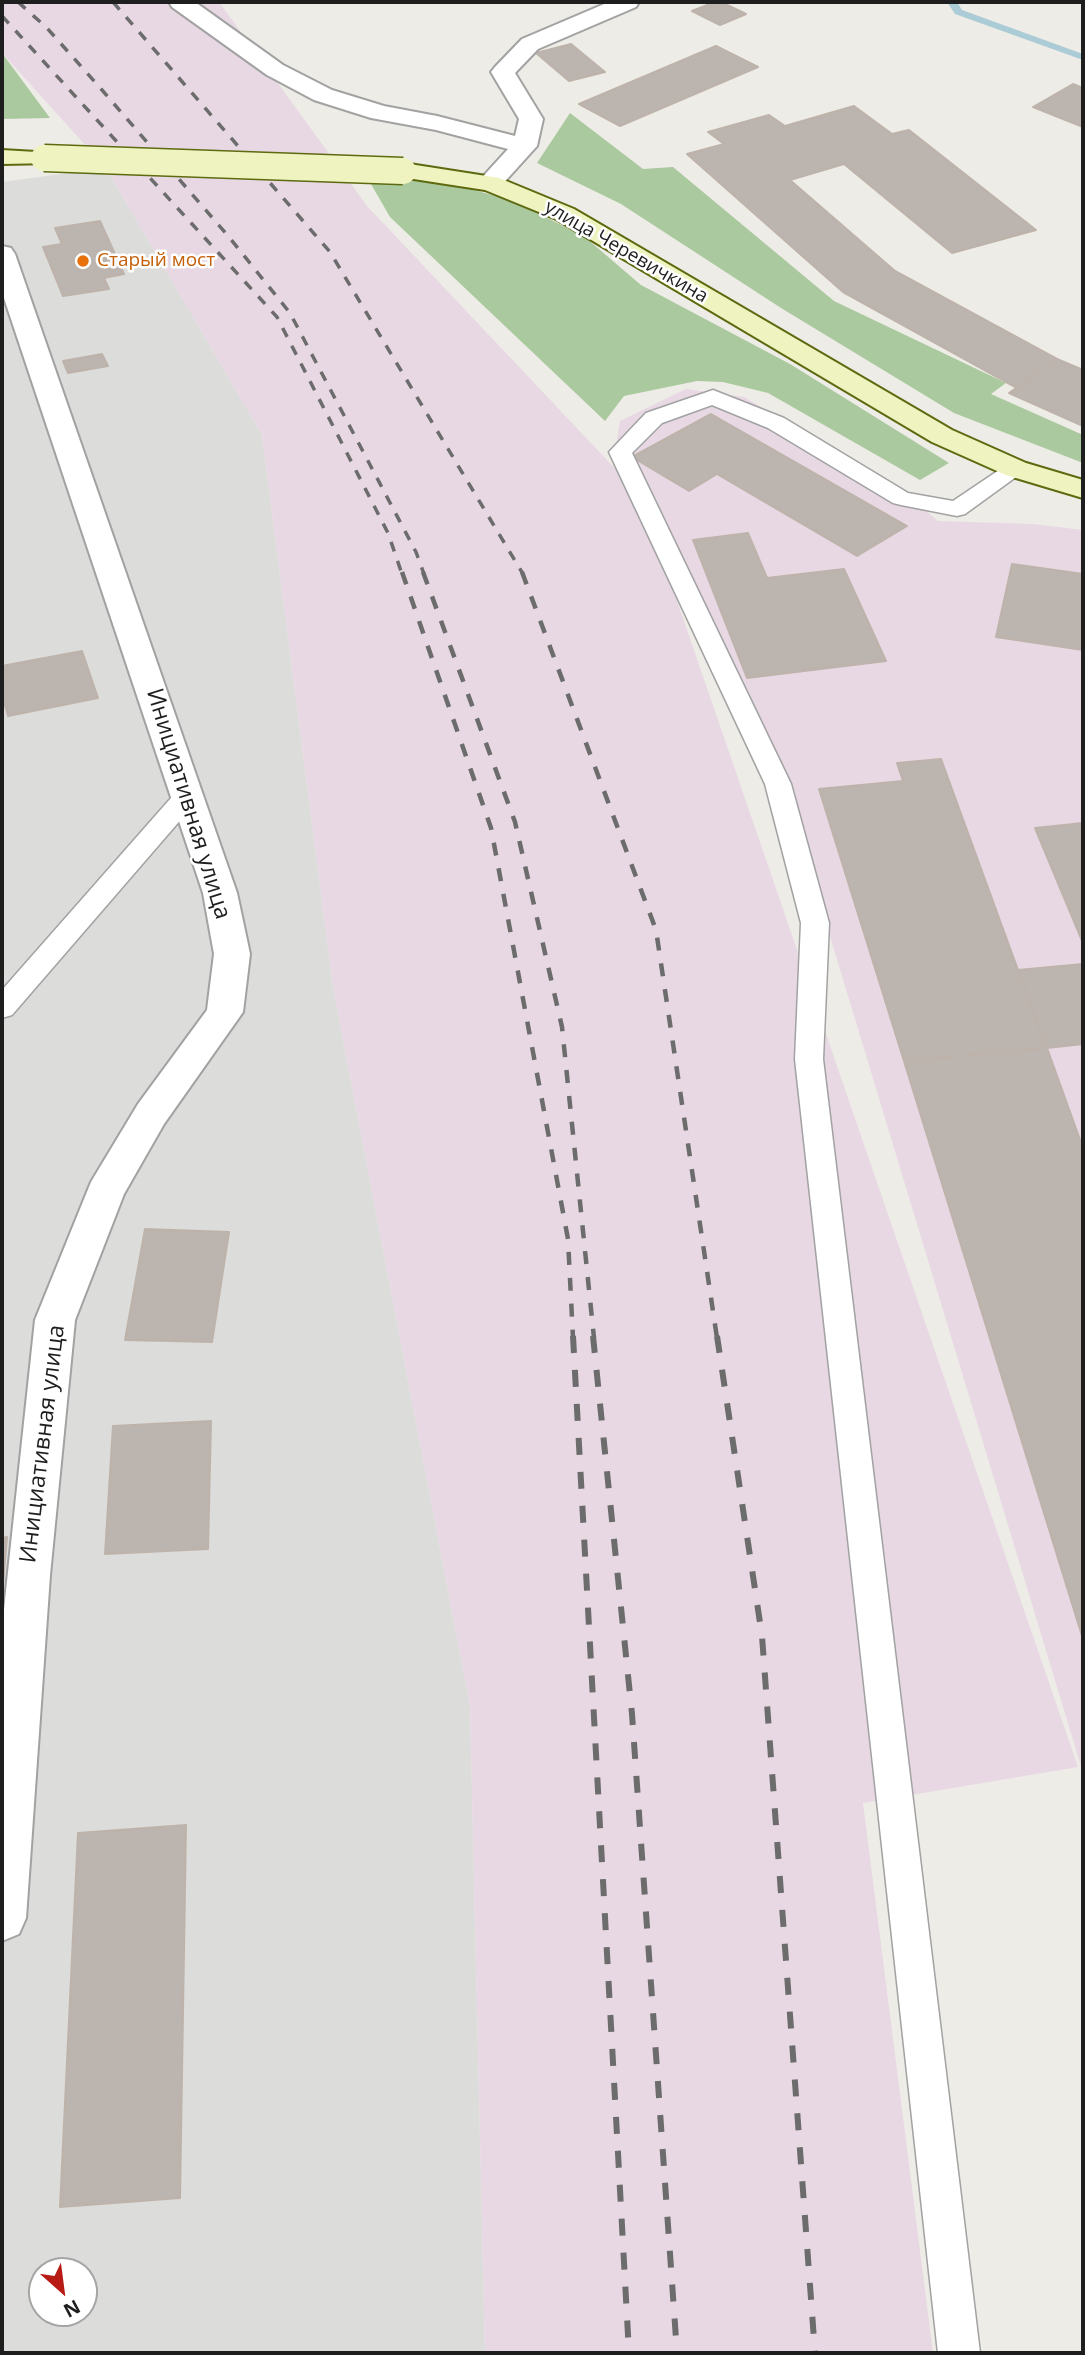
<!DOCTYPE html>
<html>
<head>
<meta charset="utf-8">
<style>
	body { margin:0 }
	#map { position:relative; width:1085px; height:2355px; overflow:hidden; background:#eeece6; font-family:"Open Sans",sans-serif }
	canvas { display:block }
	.frame { position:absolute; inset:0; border:4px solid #1e1e1e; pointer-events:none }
	.north { position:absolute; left:28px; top:2257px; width:70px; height:70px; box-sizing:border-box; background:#fff; border:2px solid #a5a5a5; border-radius:50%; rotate:152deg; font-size:19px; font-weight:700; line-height:28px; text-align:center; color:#1e1e1e }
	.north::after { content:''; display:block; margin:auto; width:24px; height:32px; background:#b81a15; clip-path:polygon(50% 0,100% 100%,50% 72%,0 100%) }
</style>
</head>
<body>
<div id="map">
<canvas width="1085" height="2355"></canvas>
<div class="frame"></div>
<div class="north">N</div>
</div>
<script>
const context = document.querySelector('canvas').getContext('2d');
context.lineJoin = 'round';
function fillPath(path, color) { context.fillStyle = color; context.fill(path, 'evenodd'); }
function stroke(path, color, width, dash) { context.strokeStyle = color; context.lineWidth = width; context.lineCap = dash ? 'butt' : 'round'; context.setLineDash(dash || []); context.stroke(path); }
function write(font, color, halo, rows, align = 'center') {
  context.font = font + ' "Open Sans",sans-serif'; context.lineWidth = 5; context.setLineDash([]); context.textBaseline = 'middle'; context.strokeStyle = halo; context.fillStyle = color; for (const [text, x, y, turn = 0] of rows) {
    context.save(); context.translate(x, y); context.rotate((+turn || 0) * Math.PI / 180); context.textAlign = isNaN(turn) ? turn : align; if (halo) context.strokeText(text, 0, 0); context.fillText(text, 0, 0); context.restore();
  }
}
fillPath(new Path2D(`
	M106,168L262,435L333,987L470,1706L485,2353H2V182ZM42,2271H84V2313H42Z`), '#dcdcdb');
fillPath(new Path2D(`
	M2,2H219L367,206L641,496L1078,1767L863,1803L933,2353H485L470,1706L333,987L262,435L106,168L2,53Z
	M686,389L744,397L902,490L938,521L1033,524L1083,530V1773L806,857L614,458L620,421Z`), '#e7d8e4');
fillPath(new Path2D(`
	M2,53L50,118L2,119Z
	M570,113L643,169L673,167L834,301L1006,383L991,394L1083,435V463L954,413L781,308L621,204L537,163Z
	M364,172L460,186L517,202L586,238L641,285L790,364L949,463L920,480L768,393L723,382L697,381L624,396L605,421L390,217Z`), '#aac99f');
fillPath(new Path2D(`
	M947,2H957L962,10L1083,54V60L955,14Z`), '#abccd7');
const building = new Path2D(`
	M715,2H721L746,14L720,25L692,11Z
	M571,44L605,72L569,81L536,53Z
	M716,46L758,67L620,126L579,104Z
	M1073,84L1083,88V127L1033,107Z
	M854,106L892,134L909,130L1036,230L952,253L844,164L790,180L895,271L1057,359L1017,388L843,292L687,154L724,144L708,132L769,115L785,126Z
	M100,221L124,274L104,278L109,289L63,296L43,247L62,244L55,228Z
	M102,354L108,366L68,373L63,361Z
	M1057,359L1083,370V426L1009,393Z
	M711,414L907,526L857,556L717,474L689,491L632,457Z
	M748,533L767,578L844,569L886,661L747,678L693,540Z
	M1012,564L1083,574V650L996,637Z
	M82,651L98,698L8,716L2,694V666Z
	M941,759L1018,970L1047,1048L904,1061L819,789L903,781L897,763Z
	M1083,823V943L1035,828Z
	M1083,964V1044L1047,1048L1018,970Z
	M1047,1048L1083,1148V1639L904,1061Z
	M145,1229L229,1232L212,1342L125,1340Z
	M211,1421L208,1549L105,1554L113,1426Z
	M7,1537L2,1596V1538Z
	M186,1825L180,2198L60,2207L78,1833Z`);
fillPath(building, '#bbb4af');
stroke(building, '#beb3aa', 2);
const lane = new Path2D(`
	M713,390L784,418L908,493L953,501L1008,464H1024L1027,469L965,514L957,516L901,505L893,503L768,428L712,405L662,423L632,453L791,784L829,923L823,1059L980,2353H938L795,1059L801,923L765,784L609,452L646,413Z
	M187,788L196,790L200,796L196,802L12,1015L2,1018V990L178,790Z`);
const street = new Path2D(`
	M169,2H195L283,65L332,90L384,106L437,116L515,136L519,119L491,72L495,67L522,39L609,2H639L636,7L538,49L515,73L543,119L537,146L499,188L490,191L481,188L477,183L508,149L436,130L371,118L314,100L267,75L172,7Z
	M2,246L11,248L15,254L237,893L250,954L243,1012L164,1124L124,1194L75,1320L50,1575L26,1918L19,1934L2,1941V1628L35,1320L91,1182L138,1104L207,1010L214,954L203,893L2,292Z`);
const secondary = new Path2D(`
	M2,150L53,153L56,158L53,163L2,164Z
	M403,163L499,178L574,209L952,430L1026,463L1083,480V498L1006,475L932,442L556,219L485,190L394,176L390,171L394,166Z`);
stroke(lane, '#a2a2a2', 3);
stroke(street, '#a2a2a2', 4);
stroke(secondary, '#5e6a10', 4);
fillPath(lane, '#fff');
fillPath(street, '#fff');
fillPath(secondary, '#eff3bf');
stroke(new Path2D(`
	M18,2L47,28L102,90L229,237L290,313L416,552L424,574
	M113,2L330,252L523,574
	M2,16L277,317L388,533L402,574`), '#6c6c6c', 3.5, [10, 10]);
stroke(new Path2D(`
	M402,572L491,828L568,1239L573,1338
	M423,572L515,822L562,1027L594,1338
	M522,572L656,930L717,1338`), '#6c6c6c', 4.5, [13, 13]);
stroke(new Path2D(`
	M573,1336L629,2353
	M593,1336L632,1714L677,2353
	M717,1336L762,1636L815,2353`), '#6c6c6c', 6, [17, 17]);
const secondaryBridge = new Path2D(`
	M44,158L403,171`);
stroke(secondaryBridge, '#5e6a10', 29, []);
stroke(secondaryBridge, '#eff3bf', 26);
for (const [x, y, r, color] of [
	[83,261,7,"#e8710a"]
]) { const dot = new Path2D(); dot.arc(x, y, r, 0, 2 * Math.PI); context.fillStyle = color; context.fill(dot); stroke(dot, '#fff', 2.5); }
write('19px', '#1e1e1e', '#fff', [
	["улица Черевичкина",626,252,30]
]);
write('19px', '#c56008', '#fff', [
	["Старый мост",97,261]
], 'left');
write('23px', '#1e1e1e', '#fff', [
	["Инициативная улица",188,804,73],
	["Инициативная улица",43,1444,-83]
]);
</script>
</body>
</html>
